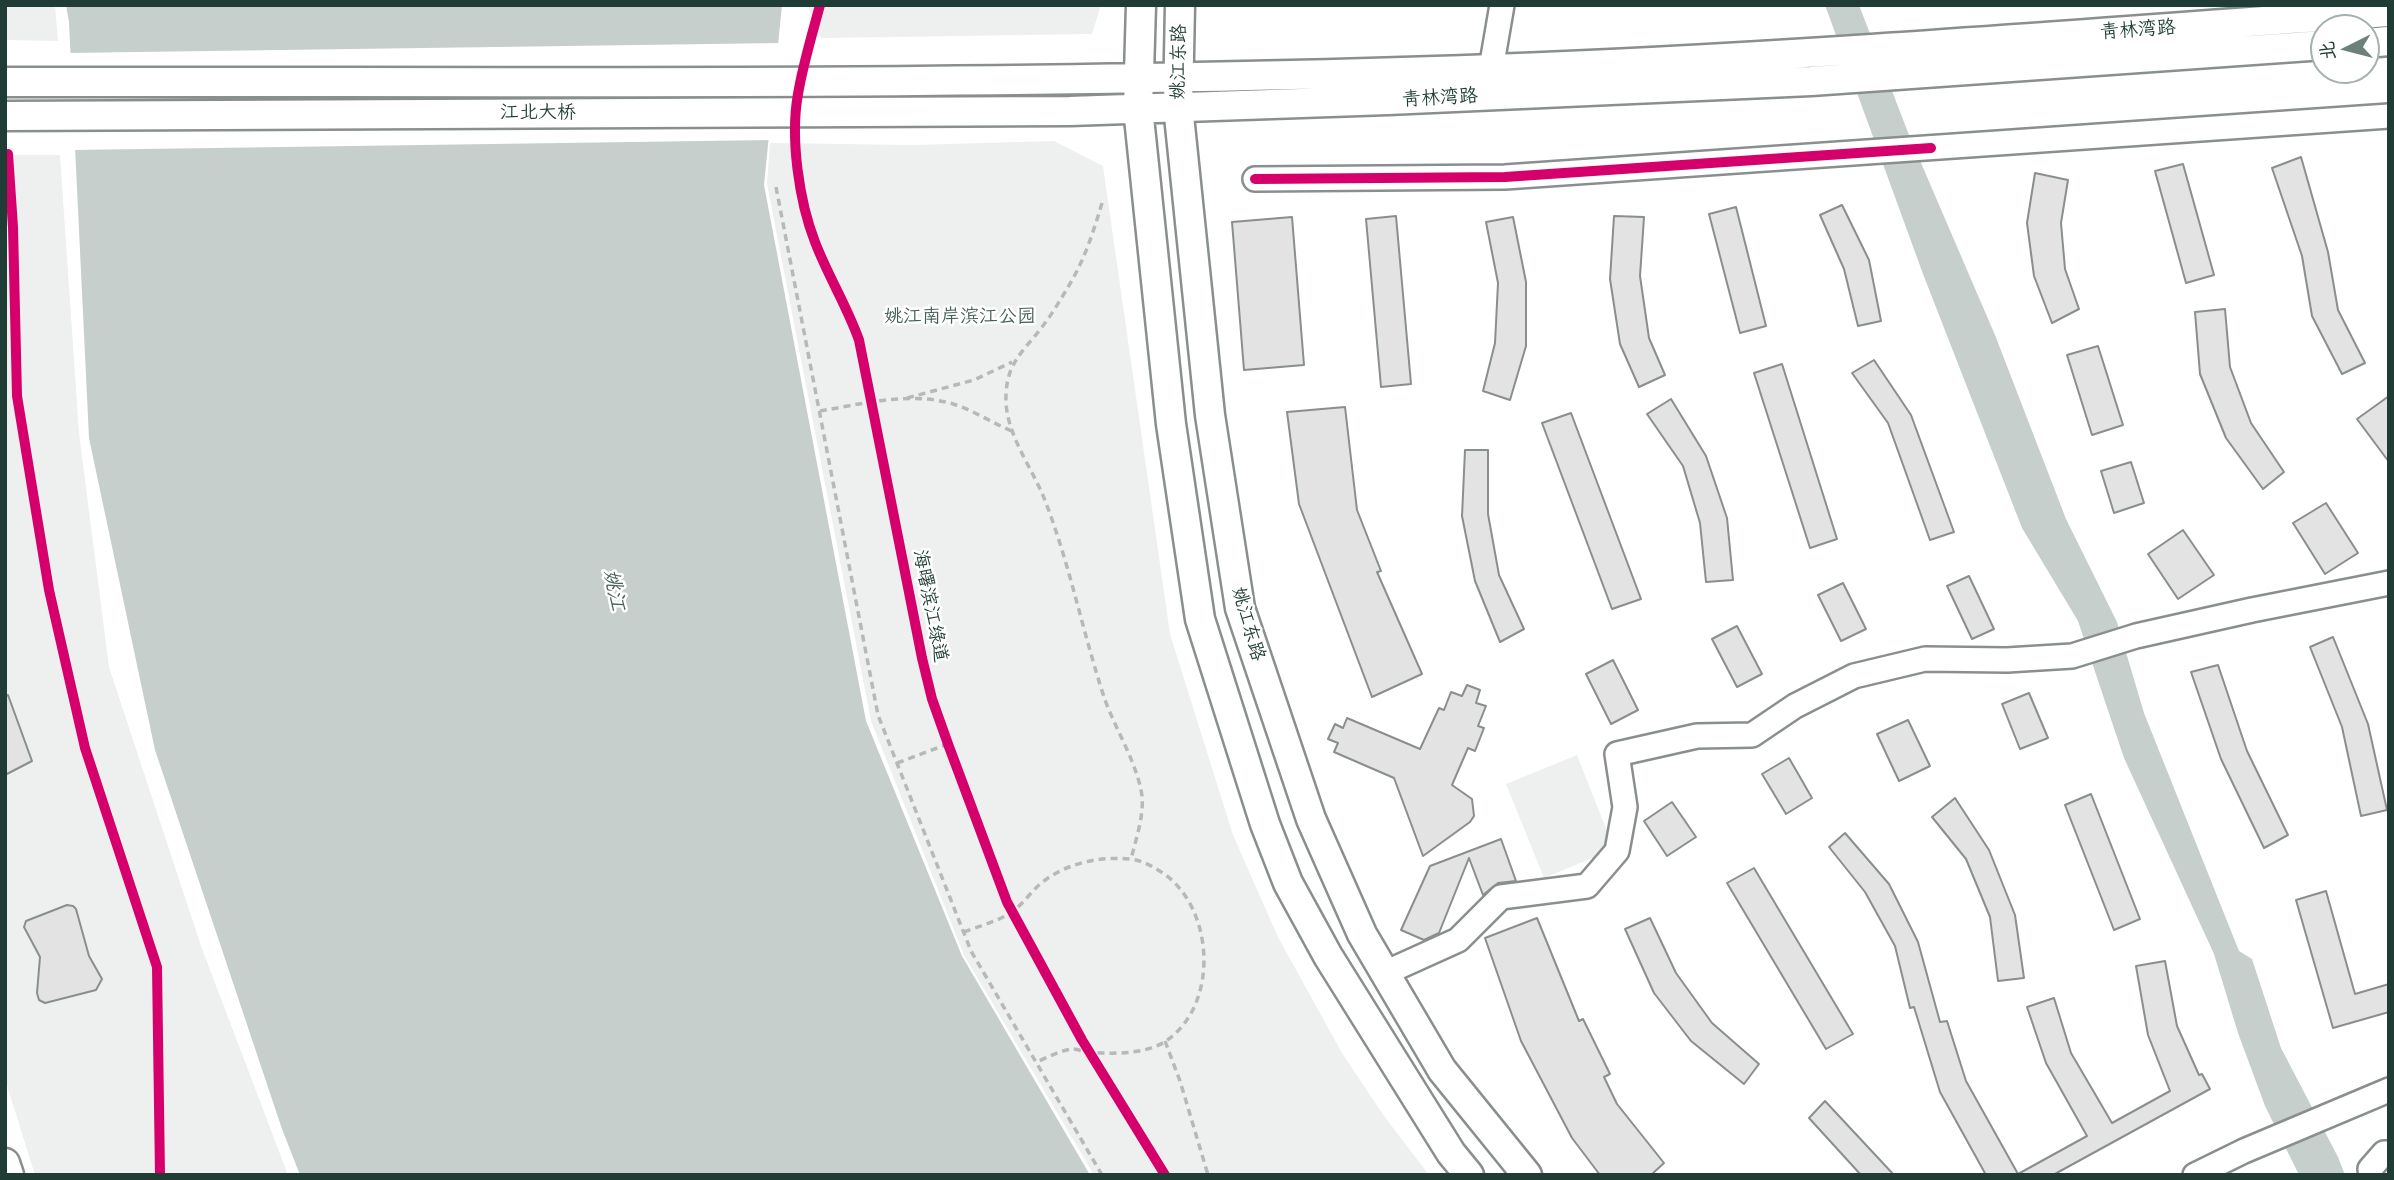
<!DOCTYPE html>
<html>
<head>
<meta charset="utf-8">
<style>
	body { margin:0 }
	#map { position:relative; width:2394px; height:1180px; overflow:hidden; background:#fff; font-family:"Playpen Sans","LXGW WenKai TC",sans-serif }
	canvas { display:block }
	.frame { position:absolute; inset:0; border:7px solid #1f3d34; pointer-events:none }
	.north { position:absolute; left:2310px; top:14px; width:70px; height:70px; box-sizing:border-box; background:#fff; border:2px solid #a5b1ae; border-radius:50%; rotate:264deg; font-size:19px; font-weight:700; line-height:28px; text-align:center; color:#1f3d34 }
	.north::after { content:''; display:block; margin:auto; width:24px; height:32px; background:#6d817b; clip-path:polygon(50% 0,100% 100%,50% 72%,0 100%) }
</style>
</head>
<body>
<div id="map">
<canvas width="2394" height="1180"></canvas>
<div class="frame"></div>
<div class="north">北</div>
</div>
<script>
const context = document.querySelector('canvas').getContext('2d');
context.lineJoin = 'round';
function fillPath(path, color) { context.fillStyle = color; context.fill(path, 'evenodd'); }
function stroke(path, color, width, dash) { context.strokeStyle = color; context.lineWidth = width; context.lineCap = dash ? 'butt' : 'round'; context.setLineDash(dash || []); context.stroke(path); }
function write(font, color, halo, rows, align = 'center') {
  context.font = font + ' "Playpen Sans","LXGW WenKai TC",sans-serif'; context.lineWidth = 5; context.setLineDash([]); context.textBaseline = 'middle'; context.strokeStyle = halo; context.fillStyle = color; for (const [text, x, y, turn = 0] of rows) {
    context.save(); context.translate(x, y); context.rotate((+turn || 0) * Math.PI / 180); context.textAlign = isNaN(turn) ? turn : align; if (halo) context.strokeText(text, 0, 0); context.fillText(text, 0, 0); context.restore();
  }
}
fillPath(new Path2D(`
	M5,5H55L58,41L5,40Z
	M807,5H1101L1092,34L821,38Z
	M1054,141L1103,166L1170,634L1233,835L1278,937L1342,1053L1384,1116L1429,1175H1094L964,955L871,721L767,184L770,143L913,145Z
	M5,155H60L79,433L109,667L201,946L288,1175H35L8,1089L5,1074Z
	M1577,755L1614,849L1544,878L1506,784Z`), '#edf0ef');
fillPath(new Path2D(`
	M66,5H782L764,185L866,721L962,956L1090,1175H300L282,1129L155,750L89,438L69,22Z
	M1825,5H1859L1909,135L1995,335L2066,519L2117,622L2144,713L2239,951L2252,959L2281,1048L2338,1157L2345,1175H2299L2265,1106L2238,1033L2214,954L2124,758L2078,621L2022,528L1923,274Z`), '#c7cfcd');
fillPath(new Path2D(`
	M781,43L771,140L72,150L67,53Z`), '#fff');
const building = new Path2D(`
	M2301,157L2328,252L2338,310L2365,363L2342,374L2312,316L2302,256L2272,168Z
	M2183,164L2214,275L2186,283L2155,171Z
	M2035,173L2068,180L2061,223L2065,269L2079,309L2052,323L2034,276L2027,223Z
	M1842,205L1869,260L1881,321L1858,326L1844,269L1820,215Z
	M1736,207L1766,326L1740,333L1709,214Z
	M1396,216L1411,384L1381,387L1366,219Z
	M1614,216L1644,217L1640,276L1649,338L1665,375L1639,387L1620,344L1610,279Z
	M1292,217L1304,365L1244,370L1232,222Z
	M1513,217L1526,282V346L1510,400L1483,391L1495,343L1498,283L1486,222Z
	M2225,309L2230,367L2251,423L2284,472L2263,489L2226,438L2200,374L2195,312Z
	M2098,346L2123,425L2092,435L2067,355Z
	M1874,360L1911,415L1954,532L1930,540L1888,423L1852,373Z
	M1782,364L1837,539L1810,548L1754,373Z
	M2389,396V462L2357,419Z
	M1671,399L1706,456L1727,518L1733,580L1706,582L1700,523L1683,466L1647,414Z
	M1345,407L1357,510L1381,571L1377,572L1422,674L1372,697L1299,504L1287,412Z
	M1571,413L1641,599L1612,609L1542,423Z
	M1465,450H1488V514L1499,575L1524,629L1500,642L1475,581L1462,516Z
	M2131,462L2144,503L2114,513L2101,471Z
	M2326,503L2358,553L2325,574L2293,523Z
	M2183,530L2214,575L2178,599L2148,554Z
	M1969,576L1994,629L1972,639L1947,586Z
	M1843,583L1866,629L1841,641L1818,595Z
	M1737,626L1762,674L1737,687L1712,639Z
	M2333,637L2368,724L2387,810L2361,816L2342,727L2310,647Z
	M1613,660L1638,710L1611,724L1586,674Z
	M2218,665L2247,751L2288,835L2264,848L2221,759L2191,672Z
	M1467,685L1480,690L1476,703L1486,706L1478,726L1484,728L1475,751L1468,748L1452,785L1472,799L1474,816L1470,822L1423,856L1394,778L1334,752L1338,743L1328,739L1335,724L1343,728L1347,718L1420,749L1439,708L1444,710L1451,692L1462,696Z
	M2029,693L2048,738L2020,749L2002,704Z
	M8,695L32,761L5,775V696Z
	M1908,720L1930,766L1899,781L1877,734Z
	M1789,758L1812,798L1786,814L1762,774Z
	M2091,794L2140,919L2114,930L2065,805Z
	M1955,798L1989,850L2015,915L2024,978L1998,981L1990,917L1966,859L1932,817Z
	M1672,802L1696,837L1667,856L1644,821Z
	M1845,833L1889,884L1918,942L1940,1022L1947,1021L1966,1081L2018,1174L2087,1136L2046,1063L2027,1007L2054,998L2071,1053L2112,1123L2170,1091L2148,1035L2136,966L2165,961L2177,1026L2199,1075L2202,1074L2210,1089L2053,1175H1986L1940,1092L1914,1007L1910,1008L1895,946L1865,892L1829,847Z
	M1501,839L1516,881L1498,883L1483,895L1469,858L1439,933L1424,940L1401,930L1430,866Z
	M1754,868L1853,1034L1826,1049L1727,883Z
	M2326,891L2355,994L2389,984V1012L2333,1028L2296,900Z
	M67,905L73,906L76,909L89,956L102,979L96,990L45,1003L39,1000L37,993L40,957L24,927L26,921Z
	M1537,918L1579,1021L1583,1019L1610,1074L1604,1077L1617,1104L1664,1163L1651,1175H1600L1572,1138L1521,1041L1485,938Z
	M1650,918L1676,973L1712,1023L1759,1064L1744,1084L1691,1041L1654,993L1625,929Z
	M1825,1101L1894,1175H1861L1809,1118Z`);
fillPath(building, '#e2e3e2');
stroke(building, '#898f8d', 2);
const minor = new Path2D(`
	M1491,69L1502,5
	M1255,179L1505,177L2389,116
	M1385,973L1458,940L1501,897L1587,886L1617,851L1625,807L1617,754L1697,736L1752,735L1795,706L1854,676L1925,659L2007,660L2072,656L2136,636L2252,610L2389,583
	M2195,1175L2244,1151L2389,1090
	M2371,1175L2370,1169L2384,1153H2389`);
const major = new Path2D(`
	M1141,5L1138,108L1171,424L1200,619L1265,824L1288,883L1328,956L1451,1153L1469,1175
	M1180,5L1178,106L1210,415L1240,608L1311,819L1362,934L1442,1070L1527,1175
	M2366,43L2389,41
	M5,82C501,81 996,87 1492,69C1791,58 2090,33 2389,12
	M5,116L1070,111L1388,100L1811,81L2324,45
	M5,1163L9,1175`);
stroke(minor, '#898f8d', 28);
stroke(major, '#898f8d', 33);
stroke(new Path2D(`
	M776,187L878,715L971,951L1102,1175
	M1102,203C1094,230 1085,258 1071,282C1062,297 1053,313 1042,327C1024,351 1007,362 1006,395C1004,433 1033,468 1046,503C1070,566 1083,633 1104,697C1115,729 1137,762 1142,796C1144,816 1136,839 1131,859
	M907,398L974,380L1012,362
	M820,411C862,404 910,391 953,404C973,410 992,423 1012,431
	M897,763L948,744
	M964,932C979,926 1000,921 1013,911C1023,904 1030,893 1039,885C1063,864 1098,856 1129,859C1142,860 1152,866 1163,873C1214,908 1220,1004 1166,1041C1145,1055 1111,1054 1087,1052C1082,1051 1077,1049 1072,1049C1061,1050 1047,1058 1036,1062
	M1165,1041L1180,1081L1208,1175`), '#b6b9b8', 3.5, [7, 5]);
stroke(minor, '#fff', 23);
stroke(major, '#fff', 28);
stroke(new Path2D(`
	M820,5C812,35 803,64 798,94C790,138 799,201 815,242C828,276 847,306 859,340L922,658L932,699L948,744L1007,902L1082,1040L1165,1175
	M8,154L13,227L17,396L49,590L85,748L157,967L160,1175
	M1255,179L1505,177L1931,148`), '#d6006c', 10);
write('19px', '#1f3d34', '#fff', [
	["青林湾路",2138,30,-4],
	["姚江东路",1179,62,-89],
	["青林湾路",1440,98,-3],
	["江北大桥",538,113],
	["海曙滨江绿道",930,606,79],
	["姚江东路",1248,624,74]
]);
write('19px', '#455e57', '#fff', [
	["姚江南岸滨江公园",960,317]
]);
write('italic 21px', '#4a625b', '#fff', [
	["姚江",614,590,79]
]);
</script>
</body>
</html>
